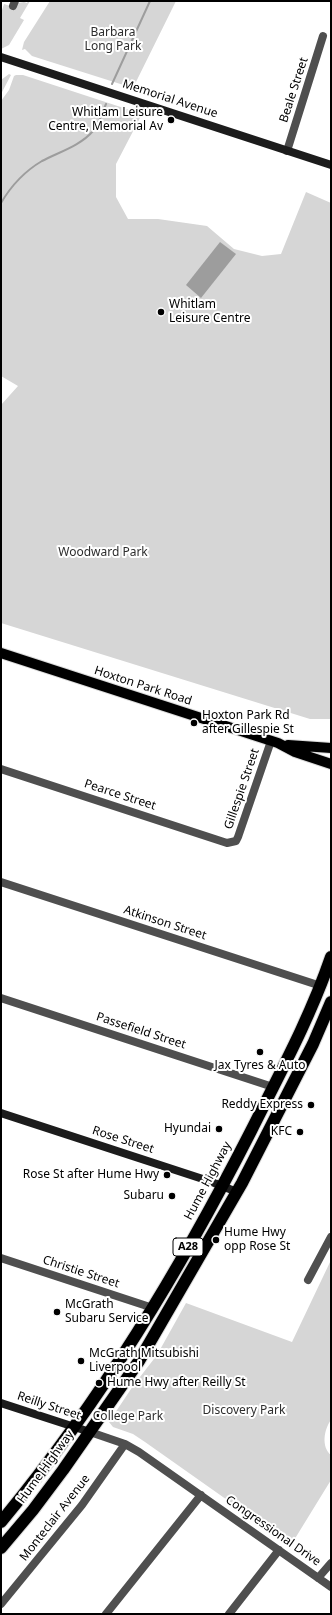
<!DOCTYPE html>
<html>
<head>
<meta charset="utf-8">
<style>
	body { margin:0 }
	#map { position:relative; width:332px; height:1615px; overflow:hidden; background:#fff; font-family:"Noto Sans",sans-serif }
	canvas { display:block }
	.frame { position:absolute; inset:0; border:2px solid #000; pointer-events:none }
</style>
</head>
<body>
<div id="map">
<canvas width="332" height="1615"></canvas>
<div class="frame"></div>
</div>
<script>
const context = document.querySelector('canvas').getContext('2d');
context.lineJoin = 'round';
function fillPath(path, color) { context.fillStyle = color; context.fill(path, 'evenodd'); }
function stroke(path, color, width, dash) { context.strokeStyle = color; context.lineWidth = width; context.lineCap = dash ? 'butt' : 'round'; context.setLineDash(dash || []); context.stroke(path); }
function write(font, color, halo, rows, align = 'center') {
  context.font = font + ' "Noto Sans",sans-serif'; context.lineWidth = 4; context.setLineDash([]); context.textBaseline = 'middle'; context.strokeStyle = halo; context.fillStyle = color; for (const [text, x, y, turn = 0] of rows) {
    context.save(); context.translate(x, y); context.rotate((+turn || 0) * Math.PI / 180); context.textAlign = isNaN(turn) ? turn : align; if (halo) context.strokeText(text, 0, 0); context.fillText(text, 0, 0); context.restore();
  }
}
fillPath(new Path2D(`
	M28,1H30L20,18L24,20L9,45L1,49V13L4,4L10,6L9,8L15,10L18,3L24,2L27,3Z
	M50,1H176L133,88L32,56L25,49L22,50L24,42Z
	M9,74L11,75L1,94V80Z
	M16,75H23L142,114L116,164V197L128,219H158L207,226L234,249L262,256L281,254L306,192L331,203V719H310L1,623V405L18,386L1,376V101L9,90L14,76Z
	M331,1260V1420C324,1429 321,1447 331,1455V1480L291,1545L145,1442L133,1434L113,1427L109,1422L133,1386L157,1355L186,1303L292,1342Z`), '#d6d6d6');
fillPath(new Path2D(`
	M220,242L236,254L201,298L186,285Z`), '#9d9d9d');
stroke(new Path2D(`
	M112,84L150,1
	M1,203C11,186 25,171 42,161C59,152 80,146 93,131C99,124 102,113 106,104`), '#9d9d9d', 2);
const primary = new Path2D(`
	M1,653L278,743L295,752L331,764
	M288,745L331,748`);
const highway = new Path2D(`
	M1,1522C101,1401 180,1270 251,1131C280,1073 310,1018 331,957
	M1,1548L33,1510L63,1470L139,1361L242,1183L313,1044L331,1002`);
stroke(primary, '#dbdbdb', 12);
stroke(highway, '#dbdbdb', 14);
stroke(new Path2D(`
	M13,6L15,1
	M287,151L323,36
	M1,769L227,843L236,841L238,837L271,741
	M1,882L321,986
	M1,998L273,1087
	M1,1258L153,1308
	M308,1280L331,1237
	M90,1432L125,1444L139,1452L331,1587
	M318,1578L331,1563
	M1,1604L82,1505L125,1444
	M106,1614L201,1495
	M229,1614L279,1550`), '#4f4f4f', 8);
stroke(new Path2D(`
	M1,57L331,165
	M1,1113L212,1182L237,1192
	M1,1403L90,1432`), '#1c1c1c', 8);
stroke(primary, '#000', 10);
stroke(highway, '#000', 12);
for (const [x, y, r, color] of [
	[171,120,4,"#000"],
	[161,312,4,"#000"],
	[194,723,4,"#000"],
	[260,1052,4,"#000"],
	[311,1105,4,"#000"],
	[219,1129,4,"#000"],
	[300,1132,4,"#000"],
	[167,1175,4,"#000"],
	[172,1196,4,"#000"],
	[216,1240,4,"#000"],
	[57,1312,4,"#000"],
	[81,1361,4,"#000"],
	[99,1383,4,"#000"]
]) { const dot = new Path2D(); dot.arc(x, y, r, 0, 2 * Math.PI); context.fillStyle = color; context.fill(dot); stroke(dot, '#fff', 1.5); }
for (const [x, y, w] of [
	[188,1247,30]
]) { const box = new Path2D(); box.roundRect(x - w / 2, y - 9, w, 18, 3); context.fillStyle = '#fff'; context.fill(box); stroke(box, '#000', 1); }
write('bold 11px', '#000', null, [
	["A28",188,1247]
]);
write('12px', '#2d2d2d', '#fff', [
	["Barbara",113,33],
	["Long Park",113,47],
	["Woodward Park",103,553],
	["Discovery Park",244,1411],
	["College Park",128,1417]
]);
write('12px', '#000', '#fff', [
	["Beale Street",294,90,-72],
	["Memorial Avenue",170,99,18],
	["Hoxton Park Road",143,686,18],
	["Gillespie Street",242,789,-71],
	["Pearce Street",120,795,18],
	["Atkinson Street",165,923,18],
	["Passefield Street",141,1031,18],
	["Rose Street",123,1140,18],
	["Hume Highway",208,1181,-62],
	["Christie Street",81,1272,18],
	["Reilly Street",49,1406,18],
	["Hume Highway",46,1467,-54],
	["Monteclair Avenue",55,1518,-52],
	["Congressional Drive",273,1531,35]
]);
write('12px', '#000', '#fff', [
	["Whitlam Leisure",163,113],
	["Centre, Memorial Av",163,127],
	["Whitlam",169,305,"left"],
	["Leisure Centre",169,319,"left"],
	["Hoxton Park Rd",202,716,"left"],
	["after Gillespie St",202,730,"left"],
	["Jax Tyres & Auto",260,1066,"center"],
	["Reddy Express",303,1105],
	["Hyundai",211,1129],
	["KFC",292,1132],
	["Rose St after Hume Hwy",159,1175],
	["Subaru",164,1196],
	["Hume Hwy",224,1233,"left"],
	["opp Rose St",224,1247,"left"],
	["McGrath",65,1305,"left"],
	["Subaru Service",65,1319,"left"],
	["McGrath Mitsubishi",89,1354,"left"],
	["Liverpool",89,1368,"left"],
	["Hume Hwy after Reilly St",107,1383,"left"]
], 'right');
</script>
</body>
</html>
